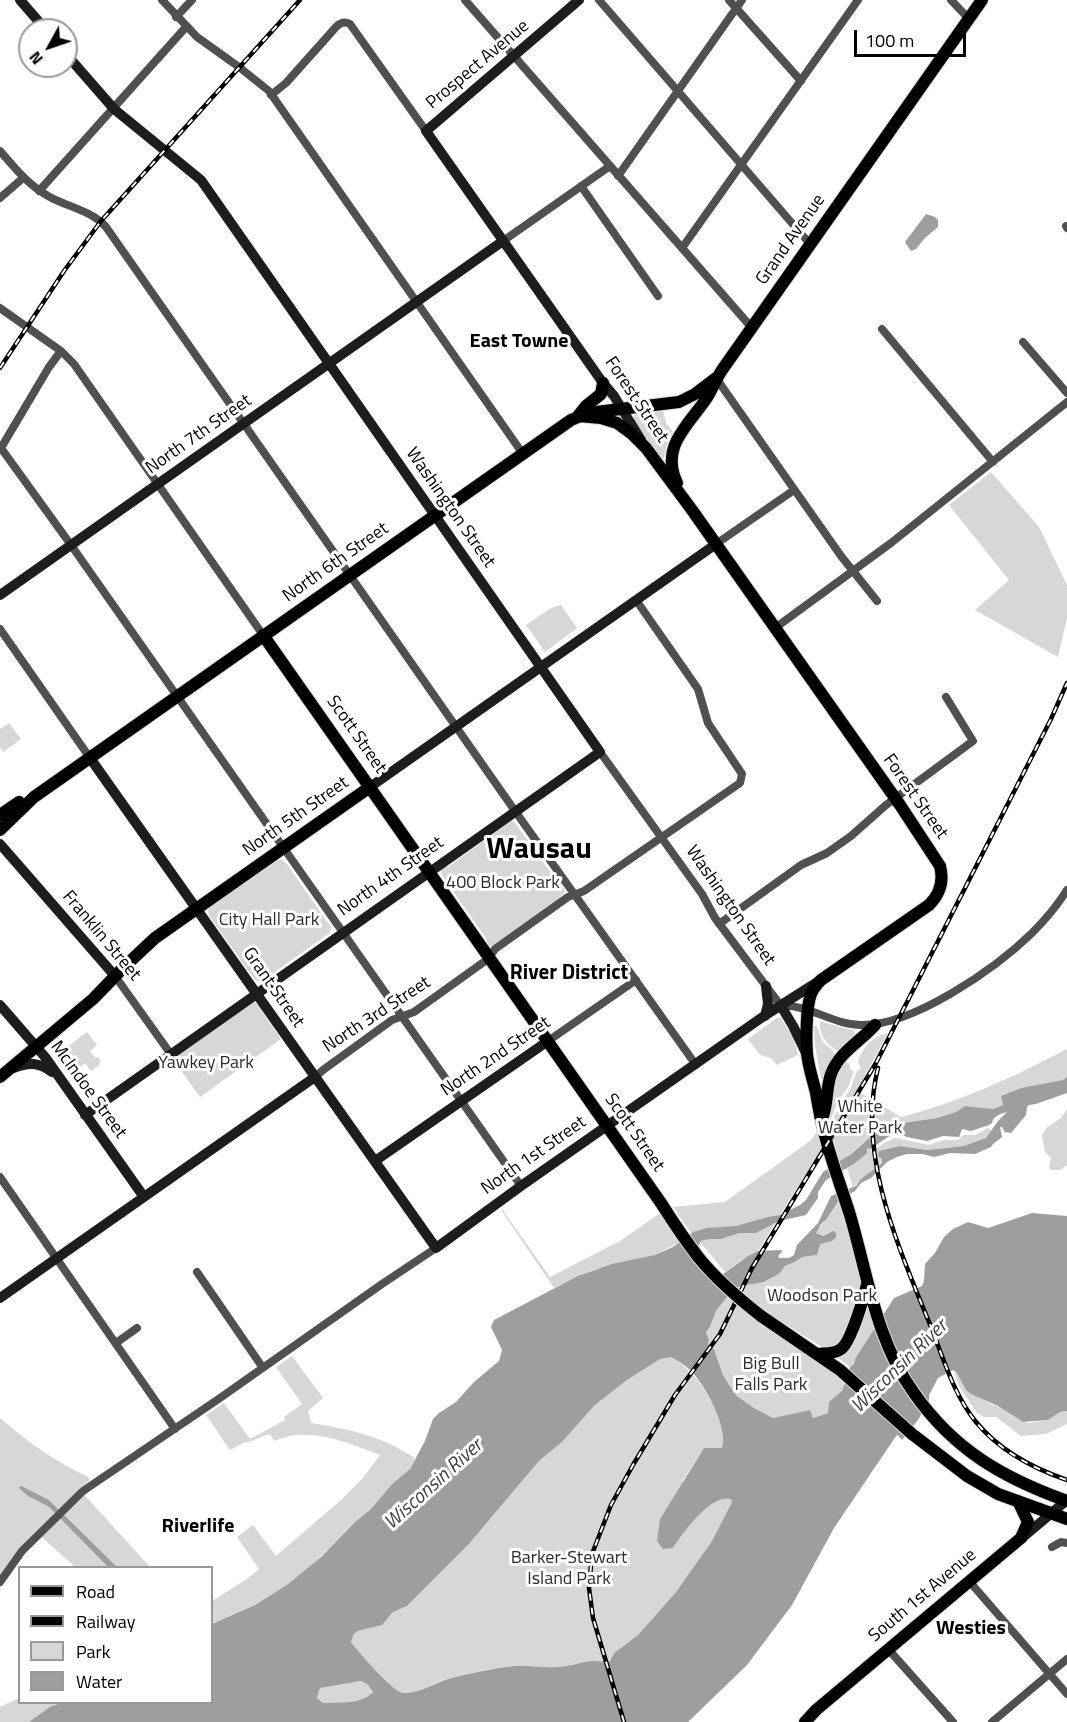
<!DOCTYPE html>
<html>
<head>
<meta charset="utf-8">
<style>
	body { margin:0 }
	#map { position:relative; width:1067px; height:1722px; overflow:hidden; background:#fff; font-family:"Titillium Web",sans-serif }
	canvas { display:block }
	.legend { position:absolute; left:18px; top:1566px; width:195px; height:138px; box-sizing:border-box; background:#fff; border:2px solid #999; margin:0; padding:8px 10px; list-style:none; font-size:18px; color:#000 }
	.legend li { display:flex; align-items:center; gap:12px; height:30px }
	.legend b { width:30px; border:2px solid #999 }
	.north { position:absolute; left:18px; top:18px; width:60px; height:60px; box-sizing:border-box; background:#fff; border:2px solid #999; border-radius:50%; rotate:230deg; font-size:16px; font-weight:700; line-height:24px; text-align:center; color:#000 }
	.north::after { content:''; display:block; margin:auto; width:21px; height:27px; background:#000; clip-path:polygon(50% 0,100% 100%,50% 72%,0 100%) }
	.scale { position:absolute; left:854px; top:30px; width:112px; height:27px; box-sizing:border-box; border:3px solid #000; border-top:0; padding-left:8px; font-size:18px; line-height:21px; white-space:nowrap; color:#000; -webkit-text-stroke:4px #fff; paint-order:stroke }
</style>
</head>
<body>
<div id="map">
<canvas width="1067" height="1722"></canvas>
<ul class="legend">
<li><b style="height:8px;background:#000"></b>Road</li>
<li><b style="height:8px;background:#000"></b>Railway</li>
<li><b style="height:16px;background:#d7d7d7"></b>Park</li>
<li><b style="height:16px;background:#9e9e9e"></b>Water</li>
</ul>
<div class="north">N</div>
<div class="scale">100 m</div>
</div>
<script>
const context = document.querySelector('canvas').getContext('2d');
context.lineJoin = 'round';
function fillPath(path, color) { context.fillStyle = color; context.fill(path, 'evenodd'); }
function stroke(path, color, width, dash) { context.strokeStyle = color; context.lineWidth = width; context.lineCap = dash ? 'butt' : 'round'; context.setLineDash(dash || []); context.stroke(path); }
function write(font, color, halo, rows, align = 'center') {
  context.font = font + ' "Titillium Web",sans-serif'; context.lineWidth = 6; context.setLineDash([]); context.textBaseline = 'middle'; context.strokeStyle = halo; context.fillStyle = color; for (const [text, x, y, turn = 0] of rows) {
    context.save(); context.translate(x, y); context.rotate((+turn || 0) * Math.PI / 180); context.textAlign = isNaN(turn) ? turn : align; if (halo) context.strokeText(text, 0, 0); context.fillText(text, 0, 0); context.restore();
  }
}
fillPath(new Path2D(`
	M663,411L666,423L673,432L667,444L664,458L661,460L633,420L635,415Z
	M991,472L1039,527L1067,585V618L1058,657L975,610L1009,580L949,505Z
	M561,605L577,628L545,652L526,625L551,608Z
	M9,723L21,739L3,752L0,747V729Z
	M512,820L516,824L548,869L562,884L565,892L556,902L491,947L488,945L486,938L443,877L441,873V869L444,866L448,867Z
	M281,859L286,863L331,927L330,933L327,935L262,981L258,982L255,980L209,916L208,911L210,907L275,861Z
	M253,1002L256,1003L281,1039L200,1097L172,1058Z
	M780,1017L793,1037L798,1055L777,1065L771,1058L760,1055L748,1039L777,1018Z
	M820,1021L839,1027L854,1030L856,1037L839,1051C827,1046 818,1034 820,1021Z
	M814,1026H817L822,1041L835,1053L836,1056L826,1079H821L815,1046Z
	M87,1032L97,1045L90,1051L95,1058L98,1057L101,1061L99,1062L100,1064L91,1071L85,1063L73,1072L59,1053Z
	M888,1033L857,1091L901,1117C957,1103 1016,1076 1067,1049V1077L1063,1080L1021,1088L1001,1096L1003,1105L993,1109L965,1106L956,1112L937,1118L889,1125L864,1142L835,1167L828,1143L830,1125L840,1104L851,1088L856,1072L861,1068L858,1062C863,1047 872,1036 888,1033Z
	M844,1062H847L850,1065V1069L854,1072L848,1087L837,1103L830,1122L829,1112L834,1077Z
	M1067,1109V1165L1060,1170H1051L1049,1167L1051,1158L1045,1152L1042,1136L1046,1128L1061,1118Z
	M988,1128L990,1129L991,1132L983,1140L964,1146L927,1150L900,1146L879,1151L883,1161L879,1165L876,1149L884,1143L895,1138L929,1145L944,1140H958L964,1135H975Z
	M817,1132L822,1148L780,1215C764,1217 749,1224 733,1227C719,1229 705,1227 691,1233L673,1207L725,1202L810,1141Z
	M868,1147L871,1149L875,1168L853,1187L847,1168L854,1164L867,1152V1149Z
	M839,1200L875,1331L855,1359L854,1364L850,1367L827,1350L769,1314L758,1321L807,1354L844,1382L842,1392L829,1402L828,1413L813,1418L810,1410L773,1418L754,1408L737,1396L725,1380L714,1349L708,1344L709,1340L706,1334L710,1328L716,1311L735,1289L755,1283L765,1282L779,1274L785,1266L795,1262L802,1257L817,1255L818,1247L821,1243L833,1240L829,1232L823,1236L816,1233V1232C820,1226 823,1223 827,1219C831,1212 833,1206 839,1200Z
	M502,1209L550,1277L620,1241L660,1213L680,1242L655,1255L593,1270L554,1288L501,1210Z
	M776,1222L758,1251L743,1259L725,1272L700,1242L707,1239H721L740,1233H756Z
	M292,1356L323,1398L308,1411L311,1423C352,1430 379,1435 415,1458L410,1469L392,1484L371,1509L355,1522L316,1561L288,1584L261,1602L212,1624V1601L247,1579L259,1569L237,1537L253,1525L276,1556L341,1500L363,1478L380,1455C350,1443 307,1425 275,1441L269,1434L246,1443L245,1442L230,1450L206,1415L224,1403L250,1439L285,1420L284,1417L302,1404L276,1367Z
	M671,1357C698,1371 728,1418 722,1448H704L683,1480L673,1548C686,1529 703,1506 724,1497L731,1499L732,1502L712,1541L676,1592L638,1635L614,1653L610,1661C603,1662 599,1661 592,1661C580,1661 568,1667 556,1667C542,1668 528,1665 514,1666C491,1668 469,1673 447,1679C433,1683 417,1694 403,1693C393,1692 357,1652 351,1642L354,1634L358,1631L382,1625L393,1612L407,1606L468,1545L539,1461L562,1442L595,1405L627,1380L660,1359Z
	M954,1372L957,1373L966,1389L991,1404L1001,1408L1021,1421L1029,1423L1048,1420L1060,1412L1067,1411V1424L1046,1434L1021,1436L996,1417H984L977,1413L960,1388Z
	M0,1418C29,1443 53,1460 88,1477L90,1480L79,1489L150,1567H117L49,1500L19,1488L33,1499L49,1507L108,1567H75L36,1532L11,1559L0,1575Z
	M361,1681L367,1684L373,1693C361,1705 339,1702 323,1703L317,1698L320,1688Z
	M19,1698L20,1702L61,1703L29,1722H0V1707Z`), '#d7d7d7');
fillPath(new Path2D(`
	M926,214L935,217L938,220V227L925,238L916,249L911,251L905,242Z
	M1067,1077V1093L1036,1104L1029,1105L1027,1107L1026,1115L1011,1133L1005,1132L1002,1127H1000L1002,1137L993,1144L991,1147L975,1154L950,1153L934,1157L923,1154H907L897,1157L887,1162L871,1178L861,1183L855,1191L838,1201L826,1220L821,1224L816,1233L823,1236L833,1231L836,1233V1237L832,1241L820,1244L817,1255L802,1257L795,1262L785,1266L779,1274L764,1282L741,1286L733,1290L716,1311L710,1327L706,1333L709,1340L708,1344L714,1349L723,1375L729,1385L737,1396L754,1408L773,1418L810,1410L813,1418L828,1413L829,1402L842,1391L850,1367L854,1364L855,1359L894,1298L922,1286L924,1281L925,1264L935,1253L944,1237L953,1229L968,1222L988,1228L1032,1213L1067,1216V1411L1060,1412L1048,1420L1023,1422L998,1406L971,1394L966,1390L957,1373L953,1370L938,1378L929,1395V1400L918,1420L902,1440L898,1435L896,1436L834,1528L792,1605L747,1665L688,1722H29L50,1707L61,1703L212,1702V1624L257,1604L288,1584L321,1557L355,1522L371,1509L392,1484L410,1469L425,1441L433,1419L439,1413L456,1402L474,1382L499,1361L502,1350L491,1327L494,1320L578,1276L612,1264L655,1255L673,1247L693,1232L707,1228L736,1226L768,1217L780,1215L800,1205L806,1200L823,1172L851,1154L867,1140L889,1125L937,1118L956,1112L965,1106L993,1109L1003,1105L1001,1096L1021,1088L1063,1080ZM1007,1112L998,1121L986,1138L964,1146L927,1150L900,1146L879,1151L878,1156L882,1159V1163L861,1179L856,1186L831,1196L818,1223L797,1245L794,1255L789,1258H779L778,1256L782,1252L781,1250L758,1251L748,1256L716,1279H710C698,1266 692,1257 701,1241L709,1239H721L740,1233H756L779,1221L806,1215L818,1198V1192L826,1180L854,1164L867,1153V1148L870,1149L897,1131H901L902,1135L907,1137L927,1141L943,1136L959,1137L962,1129L971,1131L989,1125L992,1123C993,1116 1000,1114 1007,1112ZM671,1357C678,1361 685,1365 691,1371C706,1386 728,1427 722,1448H704L660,1519L657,1541L663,1549L673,1548C683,1533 711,1493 731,1499L732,1502L712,1541L676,1592L638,1635L614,1653L610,1661C603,1662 599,1661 592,1661C580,1662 568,1667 556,1667C542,1668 528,1665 514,1666C493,1668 472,1673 451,1678C436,1682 419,1694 403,1693C393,1692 358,1652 351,1642L354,1634L358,1631L382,1625L393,1612L407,1606L468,1545L539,1461L562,1442L595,1405L627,1380L660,1359ZM361,1681L367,1684L373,1692C361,1705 339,1702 323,1703L317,1698L320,1688Z
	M21,1486L49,1500L117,1567H108L49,1507L28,1496L19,1488Z`), '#9e9e9e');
const primary = new Path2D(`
	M578,416L601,418L617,423L632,434L646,448L692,510L900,805L940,866C944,881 940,894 929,905L821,980C817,984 813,989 811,994C806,1007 806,1039 807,1053C808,1066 813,1080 816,1093C818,1105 820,1117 823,1128C830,1158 841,1186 850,1215C868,1276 876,1341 914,1393C954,1450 1003,1478 1067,1501
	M578,416L586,406L601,394L603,383
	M677,483C660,447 687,427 706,399C712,390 716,379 722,370L982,0
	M263,635L661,1203
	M0,815L19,802
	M0,830L34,797L571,420L583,415L596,412L679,402L695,394L716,378
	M0,1077L93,999L125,966L155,938L370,787
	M823,1116C828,1103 826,1088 831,1074C840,1051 860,1042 875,1025
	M761,1316L840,1370L912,1434L967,1476L998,1494L1067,1519
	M818,1354C825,1353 835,1354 841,1349C851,1342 864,1297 867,1284
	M805,1722L816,1710L1021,1538L1028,1522L1018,1501`);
stroke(primary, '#dbdbdb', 14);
stroke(new Path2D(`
	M162,0L197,37L239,67L269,91L523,454
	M465,0L752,328
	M599,0L810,244
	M729,0L801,81
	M951,0L969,19
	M176,17L192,0
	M271,95L286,83L336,27C340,23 344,21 350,24L426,131
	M0,151C15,168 28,185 48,196C67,207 91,210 106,227L515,811L696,1065
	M618,176L742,0
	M581,186L658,296
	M39,191L186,27
	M0,198L23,178
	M1066,226L1067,228
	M503,241L610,166
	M682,248L858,0
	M0,308L61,351L74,364L263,635
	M882,329L993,462
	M1023,342L1067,393
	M61,351L49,367L1,448L71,545L521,1186
	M716,378L841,556L877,601
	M716,544L794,490
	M775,628L891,543L1067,402
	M0,629L90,758
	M600,752L702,894L715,918L781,1006C809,1004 833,1025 861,1025C913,1026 995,969 1032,933C1045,920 1057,906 1067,890
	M719,924L801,865L827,853L851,836L886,805L973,741L946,697
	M115,976L170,1053
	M548,1041L636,980
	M315,1077L323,1070L392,1020L414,1012L488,959L495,949L568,897L584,891L740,783L742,774L708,723L698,689L636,600
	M0,1177L175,1429
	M197,1272L263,1368
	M116,1343L137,1328
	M1052,1547L1061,1542L1067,1543
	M969,1581L1067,1694
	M0,1582L22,1551L83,1491L220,1398L382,1284L436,1248
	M888,1649L953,1722
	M992,1722L1067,1659`), '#505050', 8);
stroke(new Path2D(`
	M20,0L46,30
	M579,0L426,131L603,383L614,396L641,440
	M66,54L114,109L201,180L600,752L85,1115
	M0,595L503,241
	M90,758L436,1248L521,1186L764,1016L819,981
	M370,787L716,544
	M0,844L115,976
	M0,1005L45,1057L144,1197
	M781,1006L793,1026L806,1053
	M765,1016L768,1004L766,986
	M14,1068C28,1062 39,1062 52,1072
	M375,1161L548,1041
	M0,1298L315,1077
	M1022,1538L1067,1500`), '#1d1d1d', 10);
stroke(primary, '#000', 12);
const rail = new Path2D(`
	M0,368L64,271L101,221L300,0
	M878,1068C856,1155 899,1248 931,1327C944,1360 954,1395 976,1422C1000,1451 1032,1468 1067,1480
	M624,1722L593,1618L589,1588L592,1554L611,1505L633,1465L675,1395L720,1334L752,1268L876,1063L1051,719L1067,683`);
stroke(rail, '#000', 4.5);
stroke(rail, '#fff', 2, [7]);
const primaryBridge = new Path2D(`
	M661,1203C673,1222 685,1240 699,1258C717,1280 738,1298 761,1316`);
stroke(primaryBridge, '#dbdbdb', 14, []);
stroke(primaryBridge, '#000', 12);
write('18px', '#000', '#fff', [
	["Prospect Avenue",478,65,-40],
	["Grand Avenue",791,240,-55],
	["Forest Street",636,400,56],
	["North 7th Street",199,435,-35],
	["Washington Street",450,508,55],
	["North 6th Street",336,563,-35],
	["Scott Street",356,735,55],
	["Forest Street",915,797,55],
	["North 5th Street",296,817,-35],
	["North 4th Street",391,877,-35],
	["Washington Street",730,906,55],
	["Franklin Street",101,936,50],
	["Grant Street",273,988,55],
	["North 3rd Street",377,1015,-33],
	["North 2nd Street",496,1057,-34],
	["McIndoe Street",88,1090,54],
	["Scott Street",634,1133,55],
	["North 1st Street",534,1156,-35],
	["South 1st Avenue",923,1596,-40]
]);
write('18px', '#2e2e2e', '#fff', [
	["400 Block Park",503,884],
	["City Hall Park",269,921],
	["Yawkey Park",206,1064],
	["White",860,1108],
	["Water Park",860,1129],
	["Woodson Park",822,1297],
	["Big Bull",771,1365],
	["Falls Park",771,1386],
	["Barker-Stewart",569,1559],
	["Island Park",569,1580]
]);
write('bold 20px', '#000', '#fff', [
	["East Towne",519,342],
	["Riverlife",198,1527],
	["Westies",971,1629]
]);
write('italic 20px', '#3f3f3f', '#fff', [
	["Wisconsin River",900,1367,-44],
	["Wisconsin River",434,1485,-42]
]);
write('bold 21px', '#000', '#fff', [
	["River District",569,974]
]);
write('bold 30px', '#000', '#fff', [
	["Wausau",539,851]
]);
</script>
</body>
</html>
